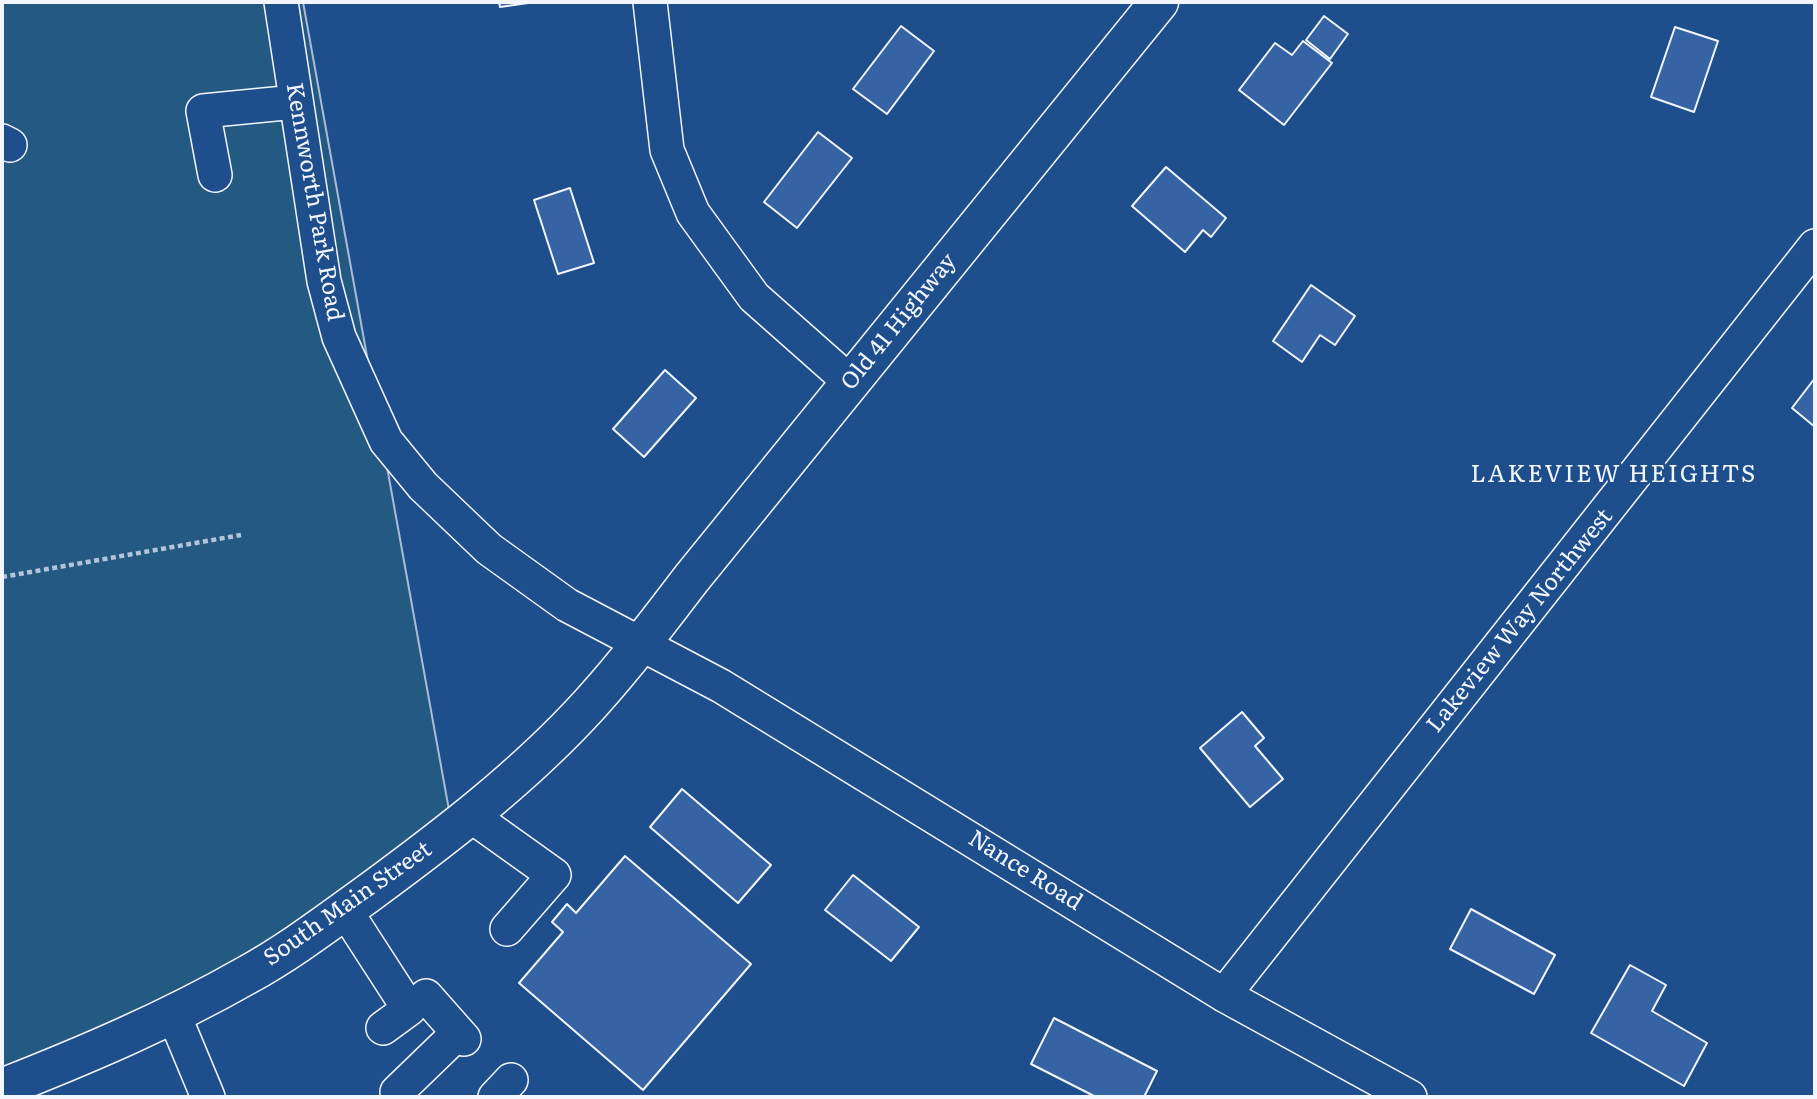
<!DOCTYPE html>
<html>
<head>
<meta charset="utf-8">
<style>
	body { margin:0 }
	#map { position:relative; width:1817px; height:1099px; overflow:hidden; background:#1f4e8c; font-family:Literata,serif }
	canvas { display:block }
	.frame { position:absolute; inset:0; border:4px solid #f2f6ff; pointer-events:none }
</style>
</head>
<body>
<div id="map">
<canvas width="1817" height="1099"></canvas>
<div class="frame"></div>
</div>
<script>
const context = document.querySelector('canvas').getContext('2d');
context.lineJoin = 'round';
function fillPath(path, color) { context.fillStyle = color; context.fill(path, 'evenodd'); }
function stroke(path, color, width, dash) { context.strokeStyle = color; context.lineWidth = width; context.lineCap = dash ? 'butt' : 'round'; context.setLineDash(dash || []); context.stroke(path); }
function write(font, color, halo, rows, align = 'center') {
  context.font = font + ' Literata,serif'; context.lineWidth = 5; context.setLineDash([]); context.textBaseline = 'middle'; context.strokeStyle = halo; context.fillStyle = color; for (const [text, x, y, turn = 0] of rows) {
    context.save(); context.translate(x, y); context.rotate((+turn || 0) * Math.PI / 180); context.textAlign = isNaN(turn) ? turn : align; if (halo) context.strokeText(text, 0, 0); context.fillText(text, 0, 0); context.restore();
  }
}
const green = new Path2D(`
	M2,2H303L449,810L248,982L2,1088Z`);
fillPath(green, '#245a82');
stroke(green, '#a8bbd7', 2);
const building = new Path2D(`
	M499,2H535L500,7Z
	M1324,16L1348,34L1330,59L1306,40Z
	M901,26L934,51L887,114L853,89Z
	M1675,27L1718,41L1694,112L1651,97Z
	M1303,41L1332,63L1284,125L1239,90L1275,43L1292,55Z
	M818,132L852,158L797,228L764,202Z
	M1166,167L1226,218L1211,237L1203,230L1185,252L1132,206Z
	M570,188L594,263L558,274L534,200Z
	M1311,285L1355,316L1335,345L1320,335L1302,362L1273,341Z
	M665,370L696,398L644,457L613,429Z
	M1815,378V427L1792,408Z
	M1242,712L1264,738L1255,746L1283,779L1250,807L1200,748Z
	M682,789L771,865L738,903L650,827Z
	M625,856L751,964L643,1090L519,983L563,932L552,922L567,904L576,913Z
	M853,875L919,927L891,961L825,910Z
	M1471,909L1555,955L1534,994L1450,949Z
	M1630,965L1666,985L1652,1011L1707,1043L1684,1086L1591,1033Z
	M1054,1018L1157,1071L1144,1097H1096L1031,1064Z`);
fillPath(building, '#3563a3');
stroke(building, '#f2f6ff', 2);
const minor = new Path2D(`
	M281,2L324,281L339,337L386,441L423,486L489,549L567,605L721,686L1224,995L1410,1097
	M650,2L667,150L693,213L754,297L850,382
	M2,141L10,145
	M215,175L203,111L295,102
	M470,815L554,875L507,929
	M345,910L409,1009L383,1028
	M1224,995L1815,246
	M426,996L464,1039
	M173,1013L208,1097
	M397,1092L458,1033
	M495,1097L511,1080`);
const major = new Path2D(`
	M2,1088C86,1055 168,1020 247,975C289,952 327,923 366,895C445,837 525,776 591,703C627,663 659,621 691,579L1159,2`);
stroke(minor, '#f2f6ff', 36);
stroke(major, '#f2f6ff', 41);
stroke(new Path2D(`
	M2,577L241,535`), '#b3c4dc', 4.5, [5, 3.5]);
stroke(minor, '#1f4e8c', 33);
stroke(major, '#1f4e8c', 38);
write('23px', '#f2f6ff', '#1f4e8c', [
	["Kennworth Park Road",314,202,80],
	["Old 41 Highway",899,322,-51],
	["Lakeview Way Northwest",1520,621,-51],
	["Nance Road",1025,871,32],
	["South Main Street",348,904,-35]
]);
context.letterSpacing = '2px';
write('24px', '#f2f6ff', '#1f4e8c', [
	["LAKEVIEW HEIGHTS",1614,475]
]);
context.letterSpacing = '0px';
</script>
</body>
</html>
